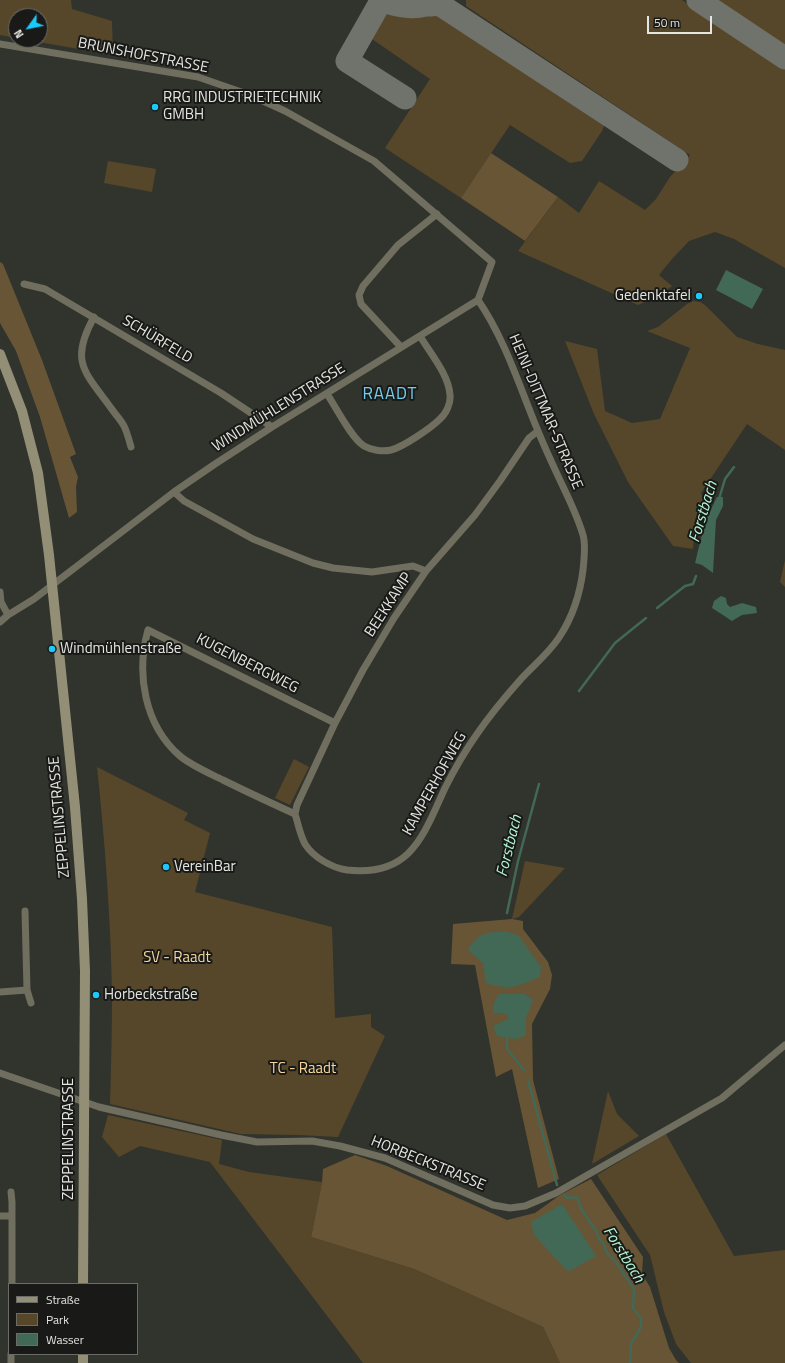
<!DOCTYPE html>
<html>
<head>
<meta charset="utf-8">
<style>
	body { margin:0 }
	#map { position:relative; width:785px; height:1363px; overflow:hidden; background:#31332d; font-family:"Titillium Web",sans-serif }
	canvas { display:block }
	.legend { position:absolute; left:8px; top:1283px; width:130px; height:72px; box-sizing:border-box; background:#191a17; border:1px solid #6b6c68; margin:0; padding:5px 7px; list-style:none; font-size:12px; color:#e5e6e2 }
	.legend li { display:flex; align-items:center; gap:8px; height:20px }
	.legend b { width:20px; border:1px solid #6b6c68 }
	.north { position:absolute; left:8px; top:8px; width:40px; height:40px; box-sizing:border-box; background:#191a17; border:1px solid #6b6c68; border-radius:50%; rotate:237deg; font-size:11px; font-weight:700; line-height:16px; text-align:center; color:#e5e6e2 }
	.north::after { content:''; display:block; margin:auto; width:14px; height:18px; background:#1bcafc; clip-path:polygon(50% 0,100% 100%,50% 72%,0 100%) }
	.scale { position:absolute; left:647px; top:16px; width:65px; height:18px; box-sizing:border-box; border:2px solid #e5e6e2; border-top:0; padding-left:5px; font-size:12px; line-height:14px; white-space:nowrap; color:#e5e6e2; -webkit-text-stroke:3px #191a17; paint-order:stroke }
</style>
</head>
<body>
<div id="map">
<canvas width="785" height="1363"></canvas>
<ul class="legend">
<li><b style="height:5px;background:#938f76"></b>Straße</li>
<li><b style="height:11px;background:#57472a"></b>Park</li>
<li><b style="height:11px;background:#426856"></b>Wasser</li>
</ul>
<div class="north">N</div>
<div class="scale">50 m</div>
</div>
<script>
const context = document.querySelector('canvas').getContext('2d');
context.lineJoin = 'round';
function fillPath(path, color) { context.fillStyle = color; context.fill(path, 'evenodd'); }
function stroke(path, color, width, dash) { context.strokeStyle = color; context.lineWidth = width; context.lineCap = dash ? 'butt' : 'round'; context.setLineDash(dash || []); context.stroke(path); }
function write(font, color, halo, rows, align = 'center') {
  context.font = font + ' "Titillium Web",sans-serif'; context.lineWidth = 4; context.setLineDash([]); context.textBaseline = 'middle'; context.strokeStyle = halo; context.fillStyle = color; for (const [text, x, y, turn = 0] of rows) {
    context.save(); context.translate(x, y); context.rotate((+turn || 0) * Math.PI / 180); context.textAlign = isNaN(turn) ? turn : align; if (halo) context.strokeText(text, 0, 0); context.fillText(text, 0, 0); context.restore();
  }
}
fillPath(new Path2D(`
	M0,0H71L72,9L112,21L113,55L27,40H40V16H16V38L0,35Z
	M466,0H682L785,69V268L734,239L715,232L689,241L672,259L659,275L672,286L659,296L638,305L518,251L558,197L579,213L599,181L645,210L656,199L670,177L690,155L466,6Z
	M716,0H785V46Z
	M394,12L442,15L605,124L602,131L582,161L570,163L510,125L461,198L385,148L430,79L372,39L386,15Z
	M108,161L156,169L152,192L104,183Z
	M693,301L700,302L705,305L737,337L758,344L785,350V450L747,424L701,493L706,505L694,538L693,549L673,546L628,482L594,414L565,341L597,349L605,411L632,423L660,419L690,348L647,331L658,327L687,304Z
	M785,560V587L780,582Z
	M294,759L309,767L290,805L275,798Z
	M97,767L188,813L184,820L210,833L195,892L332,927L335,1018L371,1014V1027L385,1036L338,1137L299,1135L241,1134L110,1104C111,1069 112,1033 112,997C111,920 105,843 97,767Z
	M525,861L565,868L519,917L512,919Z
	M608,1091L617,1114L639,1136L592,1164Z
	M108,1115L222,1140L219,1164L249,1172L322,1182L311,1237L414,1269L543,1327L560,1363H363L210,1162L140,1146L119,1157L102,1137Z
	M666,1134L734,1256L785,1250V1363H691L676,1344L664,1312L650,1255L597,1175Z`), '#57472a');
fillPath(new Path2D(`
	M491,153L558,197L525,241L461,198Z
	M0,262L3,264L42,360L76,454L70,457L78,477L76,487L77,512L69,518L40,417L16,351L0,323Z
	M512,919L523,921V929L548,962L552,975L550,989L532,1024L533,1080L559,1179L538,1188L512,1069L496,1077L475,965L451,964L453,924Z
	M355,1155L387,1166L507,1220L535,1213L560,1195L591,1179L643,1257L642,1274L650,1287L669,1348L676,1360L679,1363H560L543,1327L414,1269L311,1237L322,1182L323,1169Z`), '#685535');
fillPath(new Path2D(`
	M726,270L763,289L752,309L716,290Z
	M717,497H723V506L716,520L713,573L702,565L695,563L707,514L712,507Z
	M721,596L726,598L727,604L730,607L742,603L756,607L757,613L742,615L732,621L712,608L714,601Z
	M504,931L518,935L541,967L540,977C517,986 512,991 486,983L483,963L468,950C478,932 486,933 504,931Z
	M499,994H525L533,1000L526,1018V1035L516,1039L497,1036L493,1026L508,1019L507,1013H493L494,1003Z
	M562,1204L596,1256L568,1272L534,1235L531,1222Z`), '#426856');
stroke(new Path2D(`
	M719,499L725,479L734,467
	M657,608L685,586L693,584L696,576
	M579,691L615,643L646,618
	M507,913L518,861L539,784
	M507,1036V1049L524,1070
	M528,1080L557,1185
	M564,1195L567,1198L573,1197L578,1198L580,1207L596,1231L599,1239L604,1244L607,1253L616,1262L634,1289L633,1308L641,1318V1327L631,1344L630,1363`), '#426856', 2.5);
stroke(new Path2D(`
	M380,0C402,8 419,10 441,0
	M698,0L785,58
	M381,1L347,61L405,98
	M430,5L437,4L442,6L677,160`), '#70726c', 23);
stroke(new Path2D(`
	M0,44L198,77L250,95L285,111L374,161L492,262L478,300L272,427L215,464L174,492L34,599L8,615L0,622
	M24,284L45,289L221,393L272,427
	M94,317C69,362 85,372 111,408C115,414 121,420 124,426C127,432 129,440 131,447
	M401,347L361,304L359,295L363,286L398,245L437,214
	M327,394C336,407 351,438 364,446C371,450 382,452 391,450C403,447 431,428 440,419C446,414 451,403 450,395C449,375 430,353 420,336
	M174,492L184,501L253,539L313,563L333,568L372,572L413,566L426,571
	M0,592L1,602L8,615
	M335,723L148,630C136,673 144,725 180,756C192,766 209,773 223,780C247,792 271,803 295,814C298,823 300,835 305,844C313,857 332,868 347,870C411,877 423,836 445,788C454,770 465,751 477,734C490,715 505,697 521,679C534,665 550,652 560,636C573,616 580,594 583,570C584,560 586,545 583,535C579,521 573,508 567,495C557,474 547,453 538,431C520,388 505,339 478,300
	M295,814L297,805L335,723L363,670L394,618L426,571L475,515L500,481L529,438L538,431
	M25,911L27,990L31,1003
	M0,992L27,990
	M0,1073L99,1107L221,1135L257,1142L312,1141L340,1146L385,1158L493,1205L510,1208L525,1206L556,1193L722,1098L785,1045
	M11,1192L12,1202V1216
	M0,1216H12V1284
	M11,1363V1354`), '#706e5e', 7);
stroke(new Path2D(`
	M0,354L22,411L38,473L49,555L75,807L82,899L85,971L83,1284
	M83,1363V1354`), '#938f76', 10);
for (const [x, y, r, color] of [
	[155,107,4,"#1bcafc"],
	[699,296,4,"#1bcafc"],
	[52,649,4,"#1bcafc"],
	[166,867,4,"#1bcafc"],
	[96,995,4,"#1bcafc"]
]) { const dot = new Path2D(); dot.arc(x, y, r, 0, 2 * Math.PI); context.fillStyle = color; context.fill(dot); stroke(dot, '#191a17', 1.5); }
write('15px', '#e5e6e2', '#191a17', [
	["BRUNSHOFSTRASSE",143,56,11],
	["SCHÜRFELD",157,340,31],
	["WINDMÜHLENSTRASSE",279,408,-32],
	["HEINI-DITTMAR-STRASSE",545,412,67],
	["BEEKKAMP",389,605,-57],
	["KUGENBERGWEG",247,664,27],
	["KAMPERHOFWEG",435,784,-61],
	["ZEPPELINSTRASSE",60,817,-95],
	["ZEPPELINSTRASSE",69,1139,-90],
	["HORBECKSTRASSE",428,1164,22]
]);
write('15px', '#e5e6e2', '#191a17', [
	["RRG INDUSTRIETECHNIK",163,98],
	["GMBH",163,115],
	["Gedenktafel",691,296,"right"],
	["Windmühlenstraße",60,649],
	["VereinBar",174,867],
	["Horbeckstraße",104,995]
], 'left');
write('15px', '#f7d59c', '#191a17', [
	["SV - Raadt",177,958],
	["TC - Raadt",303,1069]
]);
write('italic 16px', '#b2f7d5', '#191a17', [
	["Forstbach",704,512,-73],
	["Forstbach",510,846,-76],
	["Forstbach",623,1255,58]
]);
context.letterSpacing = '1px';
write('17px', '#72cdf0', '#191a17', [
	["RAADT",390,395]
]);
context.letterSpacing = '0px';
</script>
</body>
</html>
